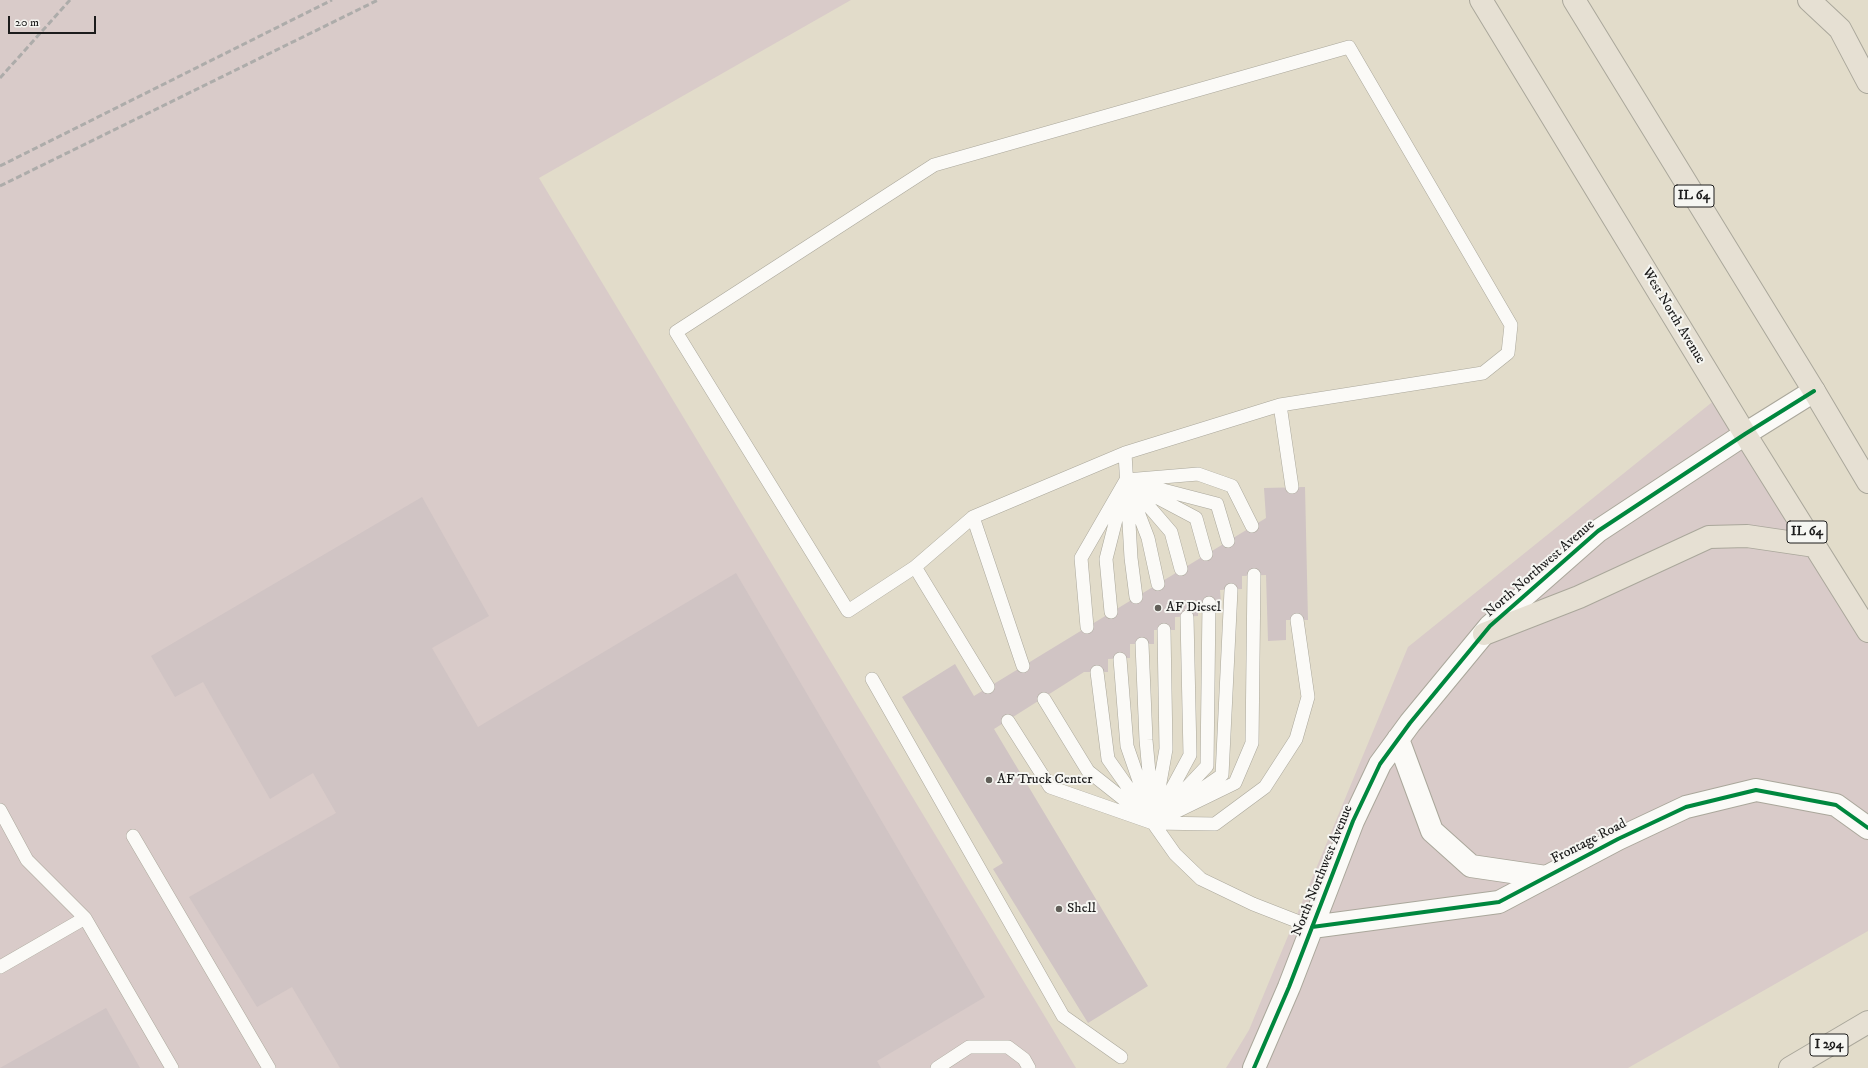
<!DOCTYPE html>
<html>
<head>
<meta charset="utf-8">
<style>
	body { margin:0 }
	#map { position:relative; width:1868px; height:1068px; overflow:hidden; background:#e2dcca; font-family:"IM FELL DW Pica",serif }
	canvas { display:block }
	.scale { position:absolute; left:8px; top:16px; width:88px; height:18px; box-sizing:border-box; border:2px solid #1c1c1c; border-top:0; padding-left:5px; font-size:12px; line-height:14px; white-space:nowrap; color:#1c1c1c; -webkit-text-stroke:3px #f6f6f2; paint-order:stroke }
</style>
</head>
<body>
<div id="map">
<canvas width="1868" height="1068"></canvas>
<div class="scale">20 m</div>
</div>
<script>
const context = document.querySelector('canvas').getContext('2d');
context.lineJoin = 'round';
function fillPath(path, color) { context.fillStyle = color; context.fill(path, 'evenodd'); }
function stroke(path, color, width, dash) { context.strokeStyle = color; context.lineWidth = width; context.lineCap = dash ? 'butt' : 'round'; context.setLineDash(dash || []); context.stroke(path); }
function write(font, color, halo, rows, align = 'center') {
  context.font = font + ' "IM FELL DW Pica",serif'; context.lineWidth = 4; context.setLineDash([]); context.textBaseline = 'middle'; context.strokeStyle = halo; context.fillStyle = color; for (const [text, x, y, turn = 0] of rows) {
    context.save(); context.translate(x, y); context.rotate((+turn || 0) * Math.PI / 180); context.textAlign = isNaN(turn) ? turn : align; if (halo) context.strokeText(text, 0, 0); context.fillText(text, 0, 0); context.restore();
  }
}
fillPath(new Path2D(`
	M0,0H851L539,178L1076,1068H0Z
	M1721,395L1868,631V931L1628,1068H1226L1249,1030L1408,647Z`), '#d9cbc9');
fillPath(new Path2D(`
	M1305,487L1308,620H1286V640L1268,641L1266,575L1242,576V589L1220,590L1221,603H1198V616L1175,617V630H1154V644H1130V658L1108,659V672H1084L994,729L1148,986L1088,1023L993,869L1003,863L902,697L955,664L974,696L1266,518L1264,488Z
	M422,497L489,616L432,648L478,727L736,573L985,997L877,1061L881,1068H340L292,987L257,1007L189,897L336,813L313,773L270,799L203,682L175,697L151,656Z
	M106,1008L140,1068H0Z`), '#d0c4c4');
const service = new Path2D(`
	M1349,47L1511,325L1508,353L1483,373L1280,405L1125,453L973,517L915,567L848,611L676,332L934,165Z
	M1280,405L1292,487
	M1125,453L1131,558L1136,597
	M1126,480L1198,474L1232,486L1252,526
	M1136,483L1217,504L1228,541
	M1133,488L1171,532L1181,569
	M1130,491L1148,538L1158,584
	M1145,491L1196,518L1206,554
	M973,517L1023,666
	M915,567L988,687
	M1111,612L1106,559L1122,496
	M1087,627L1081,558L1126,480
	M1142,644L1146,740L1152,805
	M1120,659L1127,746L1147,804
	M1097,672L1108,759L1175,854L1201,879L1253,904L1312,927
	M872,679L1063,1016L1121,1057
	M1044,699L1088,771L1141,813
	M1008,721L1050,787L1153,823L1215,824L1265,787L1296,739L1308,697L1297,620
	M1186,800L1222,775L1231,590
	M1162,807L1190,755L1187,617
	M0,810L27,860L85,918
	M1155,811L1166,749L1164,630
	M1159,817L1207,766L1209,603
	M1155,822L1235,783L1252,743L1254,575
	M133,836L269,1068
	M0,967L85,918L172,1068
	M937,1068L969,1047H1008L1024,1059L1029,1068`);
const tertiary = new Path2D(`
	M1398,739L1432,831L1471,866L1546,877
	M1312,927L1499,902L1618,839L1686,807L1756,790L1836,805L1868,828
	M1254,1068L1289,987L1353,821L1380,764L1410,723L1490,626L1598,531L1745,434L1814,391`);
const primary = new Path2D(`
	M1481,0L1745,434L1868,631
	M1574,0L1814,391L1868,482
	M1809,0L1840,29L1868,82
	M1484,634L1579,597L1709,537L1747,536L1815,546`);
const motorway = new Path2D(`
	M1790,1068L1868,1022`);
stroke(service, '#aaa79b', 14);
stroke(tertiary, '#aaa79b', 24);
stroke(primary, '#aaa79b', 24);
stroke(motorway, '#aaa79b', 24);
stroke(service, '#fbfaf7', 13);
stroke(tertiary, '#fbfaf7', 22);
stroke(primary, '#e6e0d3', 22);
stroke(motorway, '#e6e0d3', 22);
stroke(new Path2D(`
	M0,78L70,0
	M0,166L332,0
	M0,186L378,0`), '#adacaa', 3, [6, 3]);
stroke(new Path2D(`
	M1312,927L1499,902L1618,839L1686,807L1756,790L1836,805L1868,828
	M1254,1068L1289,987L1353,821L1380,764L1410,723L1490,626L1598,531L1745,434L1814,391`), '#00873e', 4);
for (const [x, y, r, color] of [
	[1158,608,4,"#615f59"],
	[989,780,4,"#615f59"],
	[1059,909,4,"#615f59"]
]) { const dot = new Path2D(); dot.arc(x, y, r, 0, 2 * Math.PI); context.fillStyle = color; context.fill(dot); stroke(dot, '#f6f6f2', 1.5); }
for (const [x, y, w] of [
	[1694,196,40],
	[1807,532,40],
	[1829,1045,38]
]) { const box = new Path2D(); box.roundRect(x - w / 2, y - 11, w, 22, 3); context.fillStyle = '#f6f6f2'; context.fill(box); stroke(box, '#1c1c1c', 1); }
write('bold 13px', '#1c1c1c', null, [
	["IL 64",1694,196],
	["IL 64",1807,532],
	["I 294",1829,1045]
]);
write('14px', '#1c1c1c', '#f6f6f2', [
	["West North Avenue",1673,316,59],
	["North Northwest Avenue",1540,569,-41],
	["Frontage Road",1589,842,-27],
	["North Northwest Avenue",1323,871,-68]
]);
write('14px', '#1c1c1c', '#f6f6f2', [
	["AF Diesel",1166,608],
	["AF Truck Center",997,780],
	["Shell",1067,909]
], 'left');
</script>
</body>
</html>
